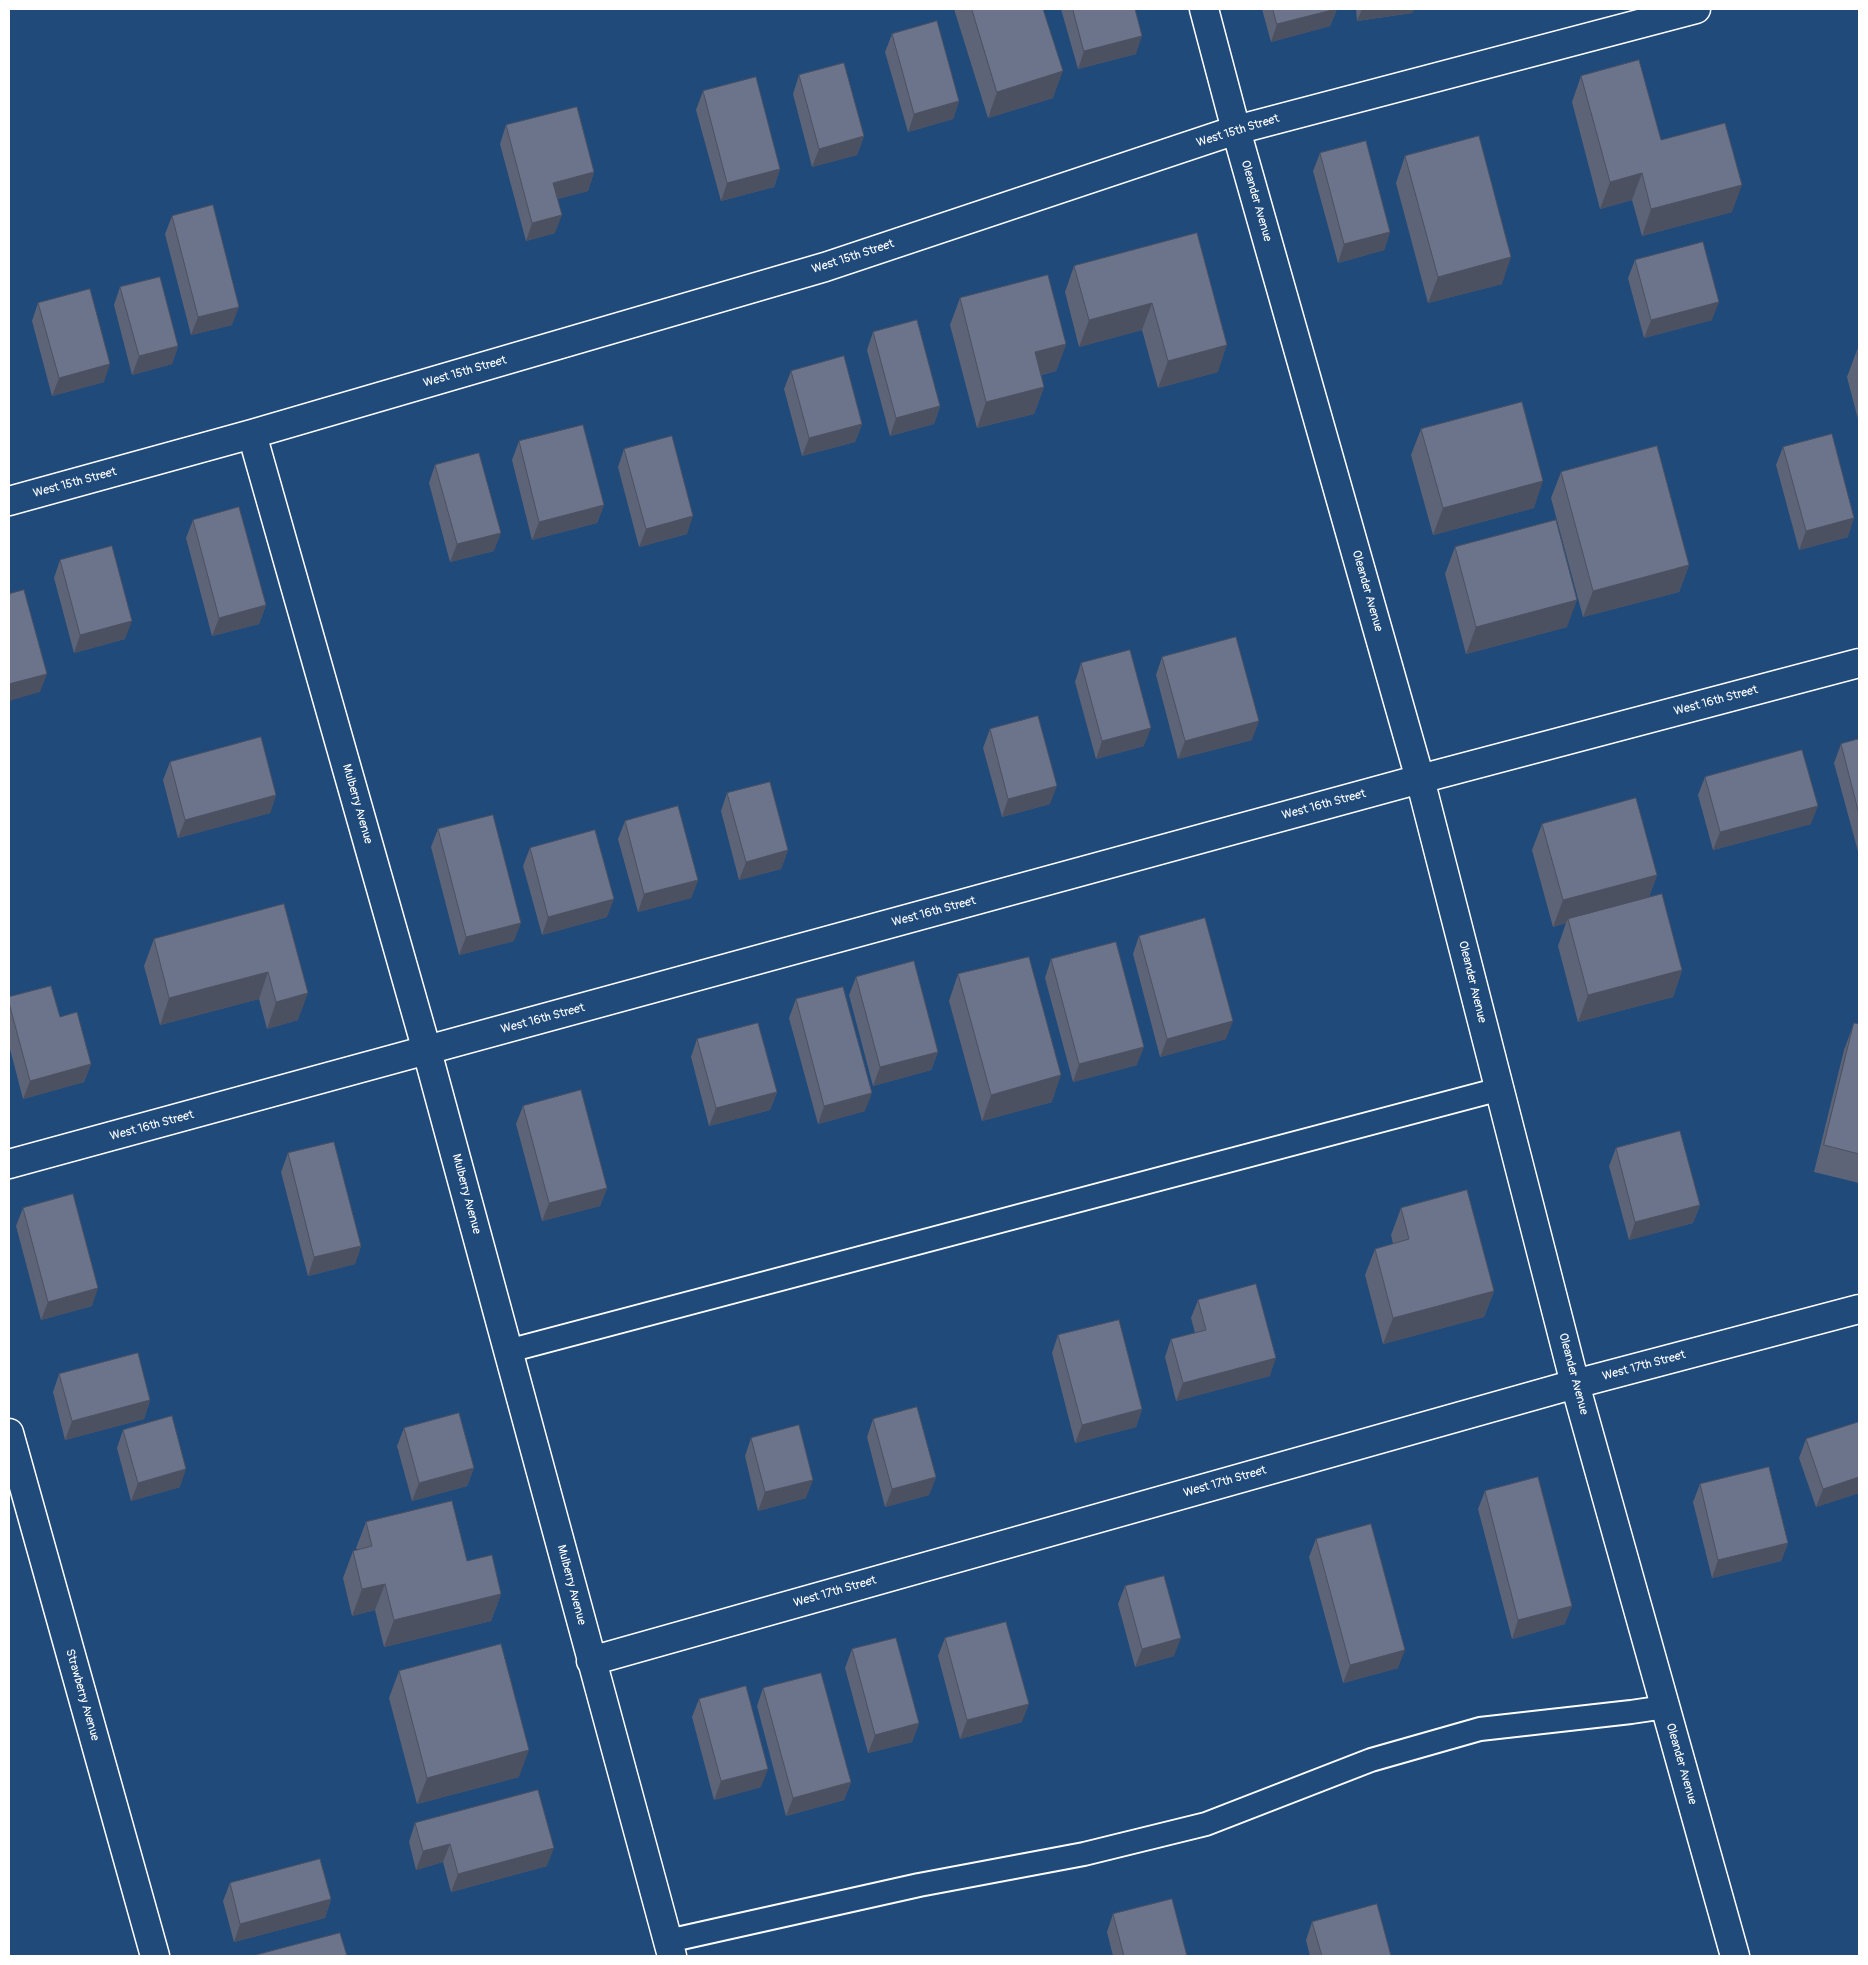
<!DOCTYPE html>
<html>
<head>
<meta charset="utf-8">
<style>
	body { margin:0 }
	#map { position:relative; width:1868px; height:1965px; overflow:hidden; background:#1f4a7a; font-family:Pangolin,sans-serif }
	canvas { display:block }
	.frame { position:absolute; inset:0; border:10px solid #fff; pointer-events:none }
</style>
</head>
<body>
<div id="map">
<canvas width="1868" height="1965"></canvas>
<div class="frame"></div>
</div>
<script>
const context = document.querySelector('canvas').getContext('2d');
context.lineJoin = 'round';
function stroke(path, color, width, dash) { context.strokeStyle = color; context.lineWidth = width; context.lineCap = dash ? 'butt' : 'round'; context.setLineDash(dash || []); context.stroke(path); }
function fillPath(path, color) { context.fillStyle = color; context.fill(path, 'evenodd'); }
function write(font, color, halo, rows, align = 'center') {
  context.font = font + ' Pangolin,sans-serif'; context.lineWidth = 4.5; context.setLineDash([]); context.textBaseline = 'middle'; context.strokeStyle = halo; context.fillStyle = color; for (const [text, x, y, turn = 0] of rows) {
    context.save(); context.translate(x, y); context.rotate((+turn || 0) * Math.PI / 180); context.textAlign = isNaN(turn) ? turn : align; if (halo) context.strokeText(text, 0, 0); context.fillText(text, 0, 0); context.restore();
  }
}
const service = new Path2D(`
	M508,1351L1500,1089
	M668,1941L919,1885L1084,1854L1206,1824L1371,1760L1480,1729L1631,1712L1665,1707`);
const minor = new Path2D(`
	M1204,9L1236,130L1420,779L1575,1384L1735,1956
	M252,434L427,1051L672,1956
	M9,501L252,434L825,267L1236,130L1696,9
	M9,1164L1420,779L1859,663
	M9,1433L155,1956
	M591,1661L1575,1384L1859,1309`);
stroke(service, '#fff', 26);
stroke(minor, '#fff', 31);
stroke(service, '#1f4a7a', 22);
stroke(minor, '#1f4a7a', 28);
fillPath(new Path2D(`
	M954,9H1043L1053,98L988,118Z
	M1061,9H1135L1136,54L1078,69Z
	M1262,9H1337L1330,26L1271,42Z
	M1356,9H1414L1412,13L1357,21Z
	M892,34L959,101L953,119L908,132L885,52Z
	M799,75L864,136L857,155L812,167L793,94Z
	M1581,76L1661,140L1732,212L1642,236L1632,200L1600,209L1572,102Z
	M703,91L780,169L774,187L721,201L696,110Z
	M506,125L594,172L588,191L557,199L555,233L526,241L500,144Z
	M1320,153L1390,232L1384,250L1338,263L1313,171Z
	M1405,156L1502,284L1428,303L1396,183Z
	M172,216L232,325L191,335L165,234Z
	M1197,233L1218,372L1158,388L1142,330L1079,347L1065,292L1074,266Z
	M1635,260L1712,320L1644,338L1628,278Z
	M120,287L178,346L172,364L132,375L114,305Z
	M960,298L1066,344L1056,371L1041,375L1044,387L1034,414L977,428L950,325Z
	M38,303L104,382L52,396L32,321Z
	M873,332L940,406L934,424L890,436L867,350Z
	M1857,350H1859V423L1847,377Z
	M791,371L862,424L855,442L802,456L784,389Z
	M1421,429L1534,508L1433,535L1411,455Z
	M519,441L604,505L597,523L532,540L512,460Z
	M1783,447L1848,537L1799,550L1776,465Z
	M624,449L687,534L639,547L618,467Z
	M435,465L494,551L450,562L429,483Z
	M1561,472L1689,565L1679,592L1583,617L1551,498Z
	M193,520L266,605L259,624L212,636L186,538Z
	M1455,547L1567,627L1466,654L1445,574Z
	M60,560L125,639L74,653L54,578Z
	M1162,657L1252,740L1178,759L1156,675Z
	M1081,663L1144,746L1096,759L1075,682Z
	M990,729L1050,804L1002,817L983,748Z
	M1859,739V855L1834,763L1841,744Z
	M170,762L276,795L270,813L178,838L163,780Z
	M1705,777L1811,824L1713,850L1698,795Z
	M727,793L788,850L781,869L739,880L721,811Z
	M625,821L698,880L691,898L638,912L618,839Z
	M1542,824L1657,875L1649,897L1682,970L1673,997L1578,1022L1558,946L1566,923L1553,927L1532,850Z
	M438,829L514,941L459,955L431,847Z
	M530,848L607,917L542,935L523,866Z
	M284,904L298,1020L267,1029L259,999L160,1025L144,966L154,939Z
	M1139,936L1226,1039L1160,1057L1133,954Z
	M1051,959L1137,1065L1073,1082L1045,978Z
	M958,974L1052,1102L982,1121L949,1001Z
	M856,977L938,1052L931,1070L873,1086L849,995Z
	M9,997L91,1064L84,1082L23,1099L9,1045Z
	M796,999L865,1111L818,1124L789,1018Z
	M1854,1023L1859,1024V1183L1814,1172L1844,1050Z
	M697,1039L777,1092L770,1110L709,1126L691,1057Z
	M523,1106L607,1188L600,1206L542,1221L516,1124Z
	M1616,1148L1700,1205L1693,1223L1629,1240L1609,1166Z
	M288,1153L361,1246L355,1264L308,1276L281,1172Z
	M23,1208L92,1306L41,1320L16,1226Z
	M1401,1208L1494,1291L1484,1317L1383,1344L1365,1275L1375,1249L1393,1244L1391,1235Z
	M1198,1300L1270,1376L1176,1401L1165,1357L1171,1339L1195,1333L1191,1318Z
	M1058,1335L1142,1409L1136,1427L1075,1443L1052,1353Z
	M59,1374L150,1400L144,1419L65,1440L53,1392Z
	M873,1419L936,1477L929,1495L885,1507L867,1437Z
	M1859,1422V1493L1816,1507L1799,1458L1806,1439Z
	M404,1428L474,1468L467,1486L412,1501L397,1446Z
	M123,1430L180,1487L131,1501L117,1448Z
	M751,1438L806,1498L758,1511L745,1456Z
	M1700,1484L1788,1543L1781,1561L1712,1578L1693,1502Z
	M1485,1491L1565,1624L1512,1639L1478,1509Z
	M366,1522L467,1561L501,1594L491,1621L384,1647L375,1610L352,1616L343,1578L353,1551L357,1550L356,1548Z
	M1316,1539L1398,1668L1343,1683L1309,1557Z
	M1125,1586L1174,1656L1135,1667L1118,1604Z
	M945,1638L1022,1722L960,1739L938,1656Z
	M852,1649L919,1723L912,1742L868,1753L845,1668Z
	M399,1671L519,1777L417,1804L389,1698Z
	M763,1688L851,1782L844,1800L786,1816L757,1706Z
	M699,1699L761,1787L714,1800L692,1717Z
	M415,1823L547,1866L451,1892L443,1862L416,1870L409,1842Z
	M230,1883L331,1899L325,1918L234,1942L223,1901Z
	M1113,1914L1187,1956H1113L1107,1932Z
	M1312,1922L1391,1956H1310L1306,1940Z`), '#5d6478');
fillPath(new Path2D(`
	M1337,9L1330,26L1271,42L1277,24Z
	M1362,9H1414L1412,13L1357,21Z
	M1142,36L1136,54L1078,69L1084,51Z
	M1063,71L1053,98L988,118L997,92Z
	M959,101L953,119L908,132L914,114Z
	M864,136L857,155L812,167L819,149Z
	M780,169L774,187L721,201L727,183Z
	M594,172L588,191L547,202L553,183Z
	M1642,173L1632,200L1600,209L1610,182Z
	M1742,185L1732,212L1642,236L1651,209Z
	M562,215L555,233L526,241L532,223Z
	M1390,232L1384,250L1338,263L1344,244Z
	M1511,257L1502,284L1428,303L1438,277Z
	M1719,302L1712,320L1644,338L1651,320Z
	M1152,303L1142,330L1079,347L1089,320Z
	M239,307L232,325L191,335L198,317Z
	M1066,344L1056,371L1025,378L1035,352Z
	M1227,345L1218,372L1158,388L1168,361Z
	M178,346L172,364L132,375L139,356Z
	M110,364L104,382L52,396L59,378Z
	M1044,387L1034,414L977,428L986,402Z
	M940,406L934,424L890,436L896,418Z
	M862,424L855,442L802,456L809,438Z
	M1543,481L1534,508L1433,535L1443,508Z
	M604,505L597,523L532,540L539,522Z
	M693,516L687,534L639,547L646,529Z
	M1854,518L1848,537L1799,550L1806,531Z
	M501,533L494,551L450,562L457,544Z
	M1689,565L1679,592L1583,617L1593,591Z
	M1577,600L1567,627L1466,654L1476,627Z
	M266,605L259,624L212,636L219,618Z
	M132,621L125,639L74,653L80,635Z
	M47,674L40,692L9,701V684Z
	M1259,721L1252,740L1178,759L1185,741Z
	M1151,728L1144,746L1096,759L1102,741Z
	M1057,786L1050,804L1002,817L1008,799Z
	M276,795L270,813L178,838L185,820Z
	M1818,806L1811,824L1713,850L1720,832Z
	M788,850L781,869L739,880L746,862Z
	M1657,875L1647,902L1568,919L1566,923L1553,927L1563,900Z
	M698,880L691,898L638,912L644,894Z
	M614,899L607,917L542,935L548,917Z
	M521,923L514,941L459,955L466,937Z
	M1682,970L1673,997L1578,1022L1588,995Z
	M268,972L259,999L160,1025L169,998Z
	M308,993L298,1020L267,1029L276,1002Z
	M1233,1021L1226,1039L1160,1057L1167,1039Z
	M1144,1047L1137,1065L1073,1082L1079,1064Z
	M938,1052L931,1070L873,1086L880,1067Z
	M91,1064L84,1082L23,1099L30,1081Z
	M1061,1075L1052,1102L982,1121L991,1095Z
	M777,1092L770,1110L709,1126L716,1108Z
	M872,1093L865,1111L818,1124L824,1106Z
	M607,1188L600,1206L542,1221L549,1203Z
	M1700,1205L1693,1223L1629,1240L1635,1222Z
	M361,1246L355,1264L308,1276L314,1257Z
	M98,1288L92,1306L41,1320L48,1302Z
	M1494,1291L1484,1317L1383,1344L1393,1318Z
	M1276,1358L1270,1376L1176,1401L1183,1383Z
	M150,1400L144,1419L65,1440L72,1421Z
	M1142,1409L1136,1427L1075,1443L1082,1425Z
	M474,1468L467,1486L412,1501L419,1483Z
	M186,1469L180,1487L131,1501L138,1483Z
	M936,1477L929,1495L885,1507L892,1489Z
	M1859,1477V1493L1816,1507L1823,1489Z
	M813,1480L806,1498L758,1511L765,1492Z
	M1788,1543L1781,1561L1712,1578L1718,1560Z
	M385,1584L375,1610L352,1616L362,1589Z
	M501,1594L491,1621L384,1647L394,1620Z
	M1572,1606L1565,1624L1512,1639L1518,1620Z
	M1181,1638L1174,1656L1135,1667L1142,1649Z
	M1405,1650L1398,1668L1343,1683L1350,1665Z
	M1029,1704L1022,1722L960,1739L967,1720Z
	M919,1723L912,1742L868,1753L875,1735Z
	M529,1750L519,1777L417,1804L427,1778Z
	M768,1769L761,1787L714,1800L721,1781Z
	M851,1782L844,1800L786,1816L793,1798Z
	M450,1844L443,1862L416,1870L423,1851Z
	M554,1848L547,1866L451,1892L458,1874Z
	M331,1899L325,1918L234,1942L240,1924Z`), '#4c5162');
const building = new Path2D(`
	M972,9H1043L1063,71L997,92Z
	M1073,9H1135L1142,36L1084,51Z
	M1273,9H1336L1277,24Z
	M937,21L959,101L914,114L892,34Z
	M1639,60L1661,140L1725,123L1742,185L1651,209L1642,173L1610,182L1581,76Z
	M844,63L864,136L819,149L799,75Z
	M756,77L780,169L727,183L703,91Z
	M577,107L594,172L553,183L562,215L532,223L506,125Z
	M1479,136L1511,257L1438,277L1405,156Z
	M1366,141L1390,232L1344,244L1320,153Z
	M213,205L239,307L198,317L172,216Z
	M1197,233L1227,345L1168,361L1152,303L1089,320L1074,266Z
	M1703,242L1719,302L1651,320L1635,260Z
	M1048,275L1066,344L1035,352L1044,387L986,402L960,298Z
	M160,277L178,346L139,356L120,287Z
	M90,289L110,364L59,378L38,303Z
	M917,320L940,406L896,418L873,332Z
	M1857,350H1859V360Z
	M844,356L862,424L809,438L791,371Z
	M1522,402L1543,481L1443,508L1421,429Z
	M583,425L604,505L539,522L519,441Z
	M1832,434L1854,518L1806,531L1783,447Z
	M672,436L693,516L646,529L624,449Z
	M1657,446L1689,565L1593,591L1561,472Z
	M479,453L501,533L457,544L435,465Z
	M239,507L266,605L219,618L193,520Z
	M1556,520L1577,600L1476,627L1455,547Z
	M112,546L132,621L80,635L60,560Z
	M24,590L47,674L9,684V594Z
	M1236,637L1259,721L1185,741L1162,657Z
	M1130,650L1151,728L1102,741L1081,663Z
	M1038,716L1057,786L1008,799L990,729Z
	M261,737L276,795L185,820L170,762Z
	M1859,739V814L1841,744Z
	M1802,750L1818,806L1720,832L1705,777Z
	M770,782L788,850L746,862L727,793Z
	M1636,798L1657,875L1563,900L1542,824Z
	M678,806L698,880L644,894L625,821Z
	M493,815L521,923L466,937L438,829Z
	M595,830L614,899L548,917L530,848Z
	M1662,894L1682,970L1588,995L1568,919Z
	M284,904L308,993L276,1002L268,972L169,998L154,939Z
	M1205,918L1233,1021L1167,1039L1139,936Z
	M1116,942L1144,1047L1079,1064L1051,959Z
	M1029,957L1061,1075L991,1095L958,974Z
	M914,961L938,1052L880,1067L856,977Z
	M51,986L60,1017L77,1012L91,1064L30,1081L9,1003V997Z
	M843,987L872,1093L824,1106L796,999Z
	M758,1023L777,1092L716,1108L697,1039Z
	M1854,1023L1859,1024V1154L1824,1145Z
	M581,1090L607,1188L549,1203L523,1106Z
	M1680,1131L1700,1205L1635,1222L1616,1148Z
	M334,1142L361,1246L314,1257L288,1153Z
	M1467,1190L1494,1291L1393,1318L1375,1249L1409,1239L1401,1208Z
	M73,1194L98,1288L48,1302L23,1208Z
	M1256,1284L1276,1358L1183,1383L1171,1339L1206,1330L1198,1300Z
	M1119,1320L1142,1409L1082,1425L1058,1335Z
	M138,1353L150,1400L72,1421L59,1374Z
	M917,1407L936,1477L892,1489L873,1419Z
	M459,1413L474,1468L419,1483L404,1428Z
	M172,1416L186,1469L138,1483L123,1430Z
	M1859,1422V1477L1823,1489L1806,1439Z
	M799,1425L813,1480L765,1492L751,1438Z
	M1769,1467L1788,1543L1718,1560L1700,1484Z
	M1538,1477L1572,1606L1518,1620L1485,1491Z
	M452,1501L467,1561L492,1555L501,1594L394,1620L385,1584L362,1589L353,1551L372,1546L366,1522Z
	M1371,1524L1405,1650L1350,1665L1316,1539Z
	M1164,1576L1181,1638L1142,1649L1125,1586Z
	M1006,1622L1029,1704L967,1720L945,1638Z
	M896,1638L919,1723L875,1735L852,1649Z
	M501,1644L529,1750L427,1778L399,1671Z
	M821,1673L851,1782L793,1798L763,1688Z
	M746,1686L768,1769L721,1781L699,1699Z
	M538,1790L554,1848L458,1874L450,1844L423,1851L415,1823Z
	M320,1859L331,1899L240,1924L230,1883Z
	M1172,1899L1187,1956H1124L1113,1914Z
	M1377,1904L1391,1956H1322L1312,1922Z
	M340,1933L347,1956H252Z`);
fillPath(building, '#6c748c');
stroke(building, '#4c5162', 1);
write('12px', '#fff', '#1f4a7a', [
	["West 15th Street",1238,131,-17],
	["Oleander Avenue",1256,201,74],
	["West 15th Street",853,257,-18],
	["West 15th Street",465,372,-16],
	["West 15th Street",75,483,-15],
	["Oleander Avenue",1367,591,74],
	["West 16th Street",1716,701,-15],
	["Mulberry Avenue",357,804,74],
	["West 16th Street",1324,805,-15],
	["West 16th Street",934,912,-15],
	["Oleander Avenue",1472,982,76],
	["West 16th Street",543,1019,-15],
	["West 16th Street",152,1126,-15],
	["Mulberry Avenue",466,1194,75],
	["West 17th Street",1644,1366,-15],
	["Oleander Avenue",1573,1374,75],
	["West 17th Street",1225,1482,-16],
	["Mulberry Avenue",571,1585,75],
	["West 17th Street",835,1592,-16],
	["Strawberry Avenue",82,1695,74],
	["Oleander Avenue",1681,1764,74]
]);
</script>
</body>
</html>
